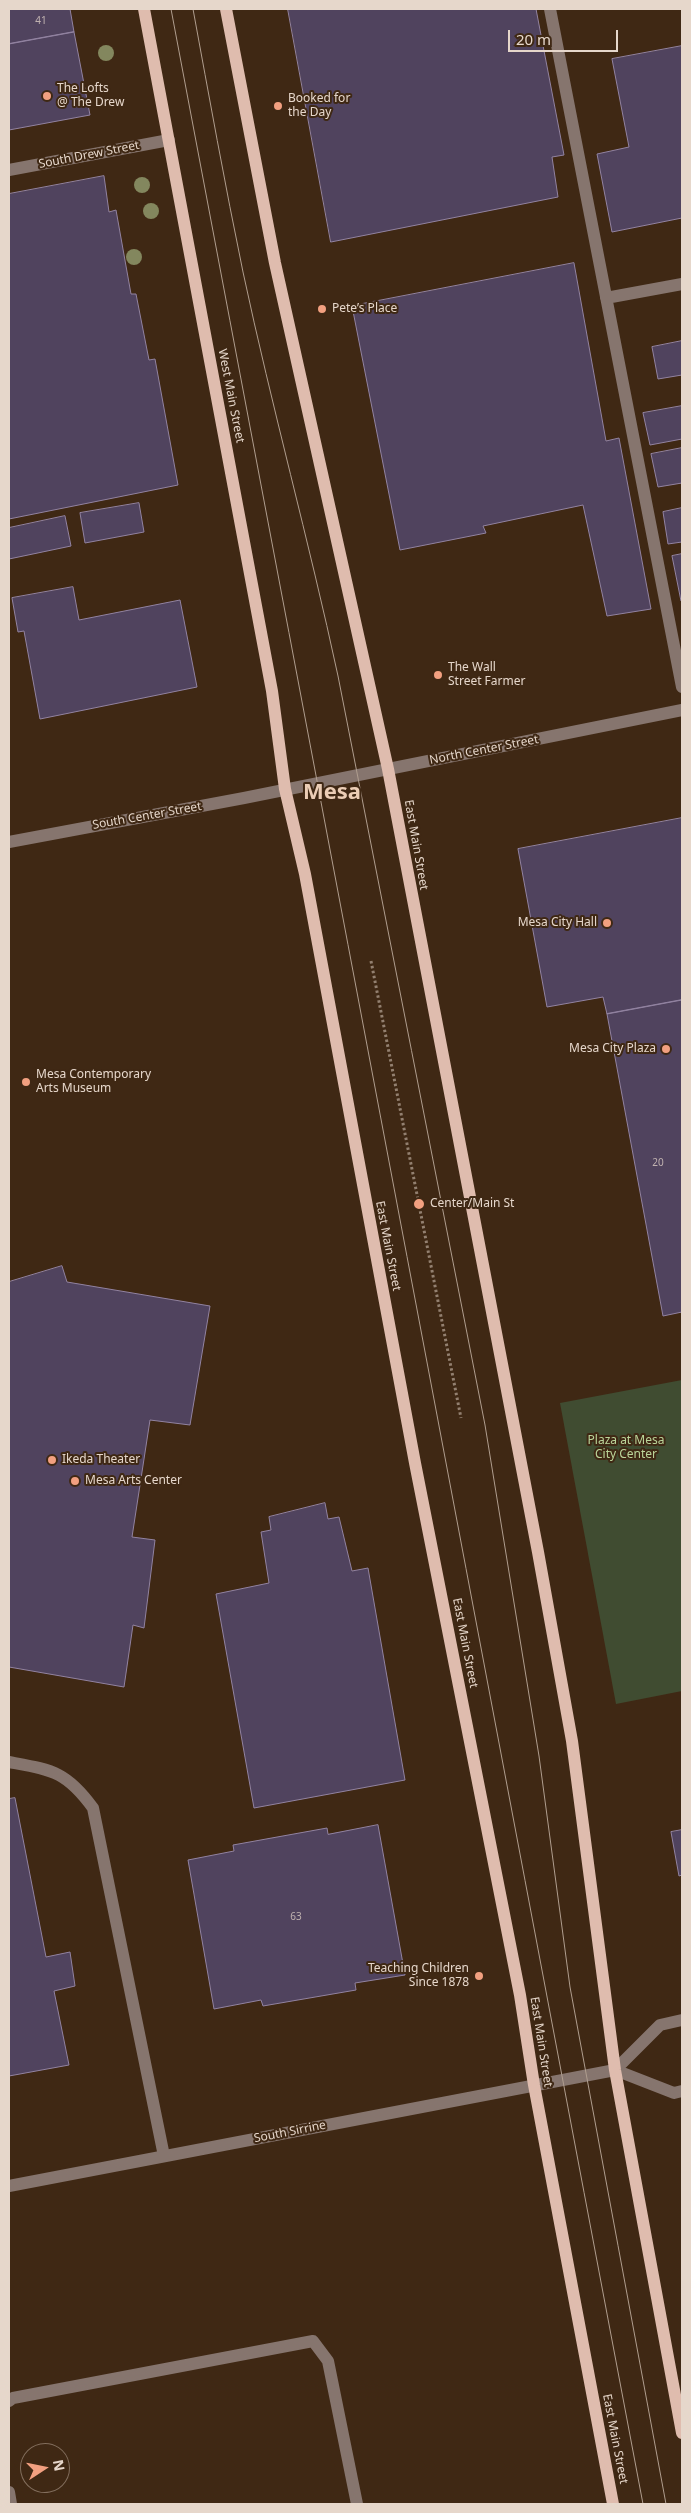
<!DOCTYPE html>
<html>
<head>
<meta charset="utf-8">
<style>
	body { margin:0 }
	#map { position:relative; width:691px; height:2513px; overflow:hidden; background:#3f2814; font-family:"Noto Sans",sans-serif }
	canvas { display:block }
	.frame { position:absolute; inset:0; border:10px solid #e6d7cb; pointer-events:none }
	.north { position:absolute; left:20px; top:2443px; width:50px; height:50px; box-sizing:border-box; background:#3f2814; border:1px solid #826e5d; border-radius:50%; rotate:79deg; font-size:14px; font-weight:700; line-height:20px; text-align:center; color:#e6d7cb }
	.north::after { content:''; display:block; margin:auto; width:18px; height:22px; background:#f2a080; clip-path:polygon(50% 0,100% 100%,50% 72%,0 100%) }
	.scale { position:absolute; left:508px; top:30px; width:110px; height:22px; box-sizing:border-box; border:2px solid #e6d7cb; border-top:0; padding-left:6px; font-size:15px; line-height:18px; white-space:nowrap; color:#e6d7cb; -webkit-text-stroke:4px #3f2814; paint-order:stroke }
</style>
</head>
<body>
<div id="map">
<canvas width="691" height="2513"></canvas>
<div class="frame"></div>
<div class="north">N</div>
<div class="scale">20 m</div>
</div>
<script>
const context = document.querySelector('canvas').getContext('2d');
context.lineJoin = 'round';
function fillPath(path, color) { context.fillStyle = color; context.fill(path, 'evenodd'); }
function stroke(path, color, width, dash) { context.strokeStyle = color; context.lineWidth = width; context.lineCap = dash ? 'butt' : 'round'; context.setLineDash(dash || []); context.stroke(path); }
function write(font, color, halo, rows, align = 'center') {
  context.font = font + ' "Noto Sans",sans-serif'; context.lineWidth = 4; context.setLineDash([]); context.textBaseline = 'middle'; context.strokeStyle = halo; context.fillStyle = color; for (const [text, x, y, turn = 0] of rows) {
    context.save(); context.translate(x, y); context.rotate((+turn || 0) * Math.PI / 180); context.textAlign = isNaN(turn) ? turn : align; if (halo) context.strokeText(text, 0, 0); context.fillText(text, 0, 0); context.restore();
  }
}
fillPath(new Path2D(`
	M682,1380V1691L616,1704L560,1403Z`), '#404c31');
const building = new Path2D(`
	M9,9H70L74,32L9,44Z
	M288,9H536L564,155L552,157L558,197L331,242Z
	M74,32L90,115L9,130V44Z
	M682,46V218L612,232L597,154L629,147L612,59Z
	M104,176L109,212L116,210L131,294H136L149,360L155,359L178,485L9,519V194Z
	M574,263L606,441L619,438L651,609L607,616L583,505L483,526L486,533L400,550L352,306Z
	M682,341V375L658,379L652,347Z
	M682,406V439L650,445L643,413Z
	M682,448V483L658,487L651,454Z
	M139,503L144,532L85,543L80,513Z
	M682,508V542L668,544L663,512Z
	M65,516L71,546L9,559V528Z
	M682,554V601H681L672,556Z
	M73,587L79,620L180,600L197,687L40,719L24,631L18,632L12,598Z
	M682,818V1000L607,1014L603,997L547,1007L518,849Z
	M682,1000V1312L663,1316L607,1014Z
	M62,1266L67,1282L210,1306L190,1425L150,1420L132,1537L155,1540L144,1628L133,1625L124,1687L9,1667V1282Z
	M325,1503L328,1519L339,1517L352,1571L368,1568L405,1780L254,1808L216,1594L269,1583L261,1532L271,1530L269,1517Z
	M15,1798L46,1957L70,1952L75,1986L54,1991L69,2065L9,2076V1799Z
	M378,1825L405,1975L355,1983L356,1990L263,2006L261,2000L214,2009L188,1860L234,1851L233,1845L327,1828L328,1834Z
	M682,1830V1875L679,1876L671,1832Z`);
fillPath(building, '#50435e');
stroke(building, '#9283a1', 1);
stroke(new Path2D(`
	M371,961L461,1418`), '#938070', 3, [2.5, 2.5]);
stroke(new Path2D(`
	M550,9L682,687
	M9,170L169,140
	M606,298L682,284
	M9,842L244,798L682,710
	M9,1762C52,1770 66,1771 93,1808L164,2156
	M615,2070L660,2025L682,2020
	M9,2186L615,2070L674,2093L682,2091
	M9,2401L13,2398L313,2341L328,2361L357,2504
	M9,2492L11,2504`), '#86756e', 12);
stroke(new Path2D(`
	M144,9L272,691L285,789L305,874L415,1463L520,1995L534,2085L613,2504
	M226,9L275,263L388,769L538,1552L572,1741L615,2070L682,2433`), '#dfbcae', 12);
stroke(new Path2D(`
	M171,9L643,2504
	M193,9C209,96 225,185 243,272C272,408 309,541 338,676L485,1425L539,1756L570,1987L666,2504`), '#b09e8f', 1);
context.fillStyle = '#83875e';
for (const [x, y] of [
	[106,53],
	[142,185],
	[151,211],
	[134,257]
]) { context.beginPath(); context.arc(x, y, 8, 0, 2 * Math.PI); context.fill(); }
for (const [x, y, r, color] of [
	[47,96,5,"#f2a080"],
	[278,106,5,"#f2a080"],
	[322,309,5,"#f2a080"],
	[438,675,5,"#f2a080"],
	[607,923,5,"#f2a080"],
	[666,1049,5,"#f2a080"],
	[26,1082,5,"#f2a080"],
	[419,1204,6,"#f2a080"],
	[52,1460,5,"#f2a080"],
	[75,1481,5,"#f2a080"],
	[479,1976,5,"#f2a080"]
]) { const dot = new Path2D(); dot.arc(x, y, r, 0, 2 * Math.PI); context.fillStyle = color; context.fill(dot); stroke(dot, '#3f2814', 2); }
write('10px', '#c0b2b0', null, [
	["41",41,21],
	["20",658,1163],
	["63",296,1917]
]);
write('12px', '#e6d7cb', '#3f2814', [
	["The Lofts",57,89],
	["@ The Drew",57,103],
	["Booked for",288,99],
	["the Day",288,113],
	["Pete’s Place",332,309],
	["The Wall",448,668],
	["Street Farmer",448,682],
	["Mesa City Hall",597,923,"right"],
	["Mesa City Plaza",656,1049,"right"],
	["Mesa Contemporary",36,1075],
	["Arts Museum",36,1089],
	["Center/Main St",430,1204],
	["Ikeda Theater",62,1460],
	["Mesa Arts Center",85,1481],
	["Teaching Children",469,1969,"right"],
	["Since 1878",469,1983,"right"]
], 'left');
write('12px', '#e6d7cb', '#3f2814', [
	["South Drew Street",89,155,-11],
	["West Main Street",231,396,79],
	["North Center Street",484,750,-11],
	["South Center Street",147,816,-10],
	["East Main Street",416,845,80],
	["East Main Street",388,1246,79],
	["East Main Street",465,1643,79],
	["East Main Street",541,2042,81],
	["South Sirrine",290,2132,-11],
	["East Main Street",615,2439,79]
]);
write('12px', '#bbd59a', '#3f2814', [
	["Plaza at Mesa",626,1441],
	["City Center",626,1455]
]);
write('bold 22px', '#ebcdb5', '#3f2814', [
	["Mesa",332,793]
]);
</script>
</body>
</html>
